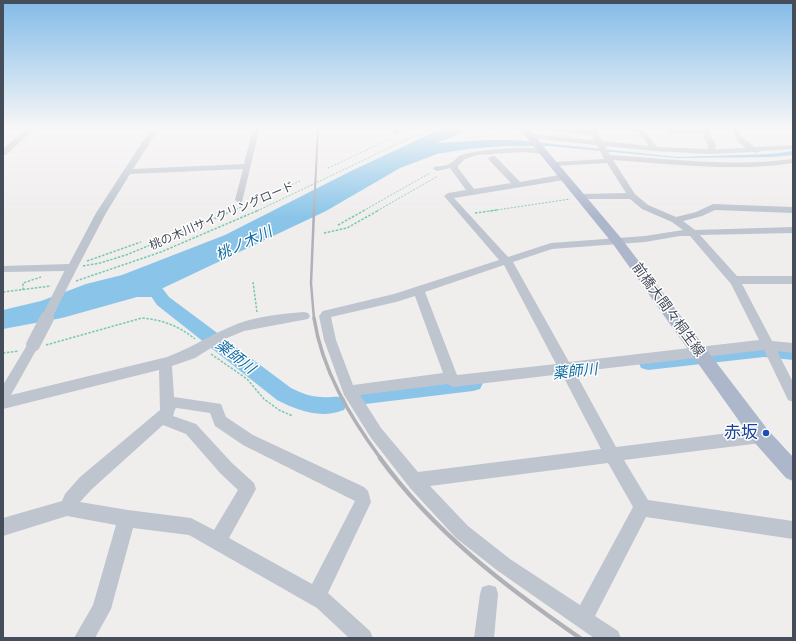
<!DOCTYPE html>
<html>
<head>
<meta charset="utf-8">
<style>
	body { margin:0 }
	#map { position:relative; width:796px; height:641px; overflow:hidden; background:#f0eded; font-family:"PT Sans",sans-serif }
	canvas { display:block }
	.frame { position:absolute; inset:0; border:4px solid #464d5a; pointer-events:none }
</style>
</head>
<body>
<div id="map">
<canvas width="796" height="641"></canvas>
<div class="frame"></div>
</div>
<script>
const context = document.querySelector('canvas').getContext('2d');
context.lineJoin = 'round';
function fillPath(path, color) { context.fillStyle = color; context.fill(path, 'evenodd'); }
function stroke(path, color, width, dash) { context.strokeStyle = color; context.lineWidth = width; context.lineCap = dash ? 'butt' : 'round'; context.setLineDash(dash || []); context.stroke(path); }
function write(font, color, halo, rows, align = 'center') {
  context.font = font + ' "PT Sans","Noto Sans JP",sans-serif'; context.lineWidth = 3; context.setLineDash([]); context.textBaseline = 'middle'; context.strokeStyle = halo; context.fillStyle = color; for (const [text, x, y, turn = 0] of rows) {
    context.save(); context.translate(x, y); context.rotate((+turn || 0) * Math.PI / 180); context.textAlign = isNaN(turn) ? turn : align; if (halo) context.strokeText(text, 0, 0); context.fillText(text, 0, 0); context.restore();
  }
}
fillPath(new Path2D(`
	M445,127H476L436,143L488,140H515L677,157L770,154L793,151V155L773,157L677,158L548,146H505L467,149L437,154L400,168L326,211L161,289L159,297H137L62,318L3,329V310L41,301L86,284L122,275L225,235L351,171Z`), '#8ac5e9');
fillPath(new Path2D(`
	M148,275L153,276L169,297L291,388C301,393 311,397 322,397C330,398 336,395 344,398L347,404L344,410C320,419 299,411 277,400L157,305L140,280L143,276Z
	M764,343L793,346V360L764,357L648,370L641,368L639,363L641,358L648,356Z
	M473,375L480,377L483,383L480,389L473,391L357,405L350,403L347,397L350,391L357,389Z`), '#8ac5e9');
stroke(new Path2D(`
	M478,132L484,133L485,136L476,138L471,136Z
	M500,132L508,127
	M403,133L420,127
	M484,133L490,127
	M328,168L392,138
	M244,206L300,181
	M233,211L241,207
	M257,211L408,139L438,127
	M363,211L430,173
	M377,211L438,176
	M490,211L570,199`), '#75caaf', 1, [2, 1.5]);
stroke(new Path2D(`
	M475,213L497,210
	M338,225L365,210
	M324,233L347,228L379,210
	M87,261L141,242
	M83,266L100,263L126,255L235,210
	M76,281L161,252L259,210
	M253,282L257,312
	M23,290V283L41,277
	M3,292L51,286
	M46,345L142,318C163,320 179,326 195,339
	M3,353L19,351
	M211,354L247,379L264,399L279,410L293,416`), '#75caaf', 1.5, [2.5, 1.5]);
fillPath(new Path2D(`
	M28,127H36L6,155H3V149Z
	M152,127H160L133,169L244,164L253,127H260L242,202L239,203L235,200L243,169L130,174L106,213L73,276H65L64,273L65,271L3,272V266L69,264L96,213Z
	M392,127H398L399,134H393Z
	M531,127H555L590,130L591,127H597L598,133L602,141L649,146L638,132L619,129L615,127L643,128L657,147L708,149V145L702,133H669L665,131L669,129H703L705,127H711L709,132L716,145L715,149L746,148C738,142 732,136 732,127H738L742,137L755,147L793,145V149L761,151L757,153L753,152L711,154L655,151L605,146L610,155C670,159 732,167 793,159V163C733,172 672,164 613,160L635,194L648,205L676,217L696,212L713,204L793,207V213L715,210L702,216L683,221L695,230L793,227V233L700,235L737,276H793V284H742L772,341L793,343V353L777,351L793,382V402L788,400L764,350L575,372L616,447L761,429L766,431L768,436L766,441L761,443L624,460L648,500L793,521V539L646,517L595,616L618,631L621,638H594L498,571L456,538L410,488L371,438L344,395L324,340L319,316L323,311L394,294L499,260L444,196L448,193L466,190L450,168L437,171L433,169L434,167C439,166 448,166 452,162C456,160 457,156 461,155C475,150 537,143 547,152L543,154L523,152L477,155L465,159L458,166V168L474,189L511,183L489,160L488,158L492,156H495L520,182L564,174L568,177L564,180L454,198L508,257L551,243L645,236L683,230L672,222L642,209L630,199H579L578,197L579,195L582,194L626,193L607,163L553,166L549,164L553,162L604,159L597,145L530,138L526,136L530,134L594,140L591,135L534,129ZM680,236H690L731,284L759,340L569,362L513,262L552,249L645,242ZM504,265L556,364L457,375L425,292ZM415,296L443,373L353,385L336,340L331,317L396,302ZM562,374L601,449L418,472L381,428L360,395L448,384L453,387ZM608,463L633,507L580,605L510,559L468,526L430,486Z
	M304,312L308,313L310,316L308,319L244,331L227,338L195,358L172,366L174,397L221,404L226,417L253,435L364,487L368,491L371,502L328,593L370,631L373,638H349L317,608L189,535L133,528L111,609L95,638H74L93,605L116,525L67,516L3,536V518L62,501L65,494L80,477L160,410L159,370L3,409V385L29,342L33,340L37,342L39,345L11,395L167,357C192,348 213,333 237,324C258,316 282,314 304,312ZM177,408L210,413L215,426L243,445L355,501L312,584L229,538L256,489L254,483L232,463L196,424L173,416L175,409ZM163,425L186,434L220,473L238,490L214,530L191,518L128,510L80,502L92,489Z
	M489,585L496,587L498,594L494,638H474L480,594L482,587Z`), '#bec5cf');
fillPath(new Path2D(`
	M518,127H527L621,238L768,430L793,457V481L786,478L754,442L613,244Z`), '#adb7cc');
stroke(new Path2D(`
	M314,211L318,127`), '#afb1b7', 2);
stroke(new Path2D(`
	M314,319L311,283L314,210`), '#afb1b7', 2.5);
stroke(new Path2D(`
	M314,318C322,370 350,417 381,459`), '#afb1b7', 3.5);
stroke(new Path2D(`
	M380,458C434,532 506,587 580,638`), '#afb1b7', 4.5);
stroke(new Path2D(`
	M46,319L69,273`), '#bec5cf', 10);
stroke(new Path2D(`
	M33,345L47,318`), '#bec5cf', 14);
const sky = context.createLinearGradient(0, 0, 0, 217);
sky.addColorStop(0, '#82bbe8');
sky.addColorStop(0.59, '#f8f7f7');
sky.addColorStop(1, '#f8f7f700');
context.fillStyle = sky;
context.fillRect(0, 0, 796, 217);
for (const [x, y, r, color] of [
	[766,433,4,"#1a4fb4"]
]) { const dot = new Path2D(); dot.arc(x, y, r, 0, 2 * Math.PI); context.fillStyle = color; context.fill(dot); stroke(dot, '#fff', 1.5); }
write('12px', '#464d5a', '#fff', [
	["桃の木川サイクリングロード",222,216,-23]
]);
write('14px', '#464d5a', '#fff', [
	["前橋大間々桐生線",668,310,54]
]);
write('italic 15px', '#0f6ba3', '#fff', [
	["桃ノ木川",244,244,-25],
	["薬師川",235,357,38],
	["薬師川",575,372,-6]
]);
write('17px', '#164399', '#fff', [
	["赤坂",758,433]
], 'right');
</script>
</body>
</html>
